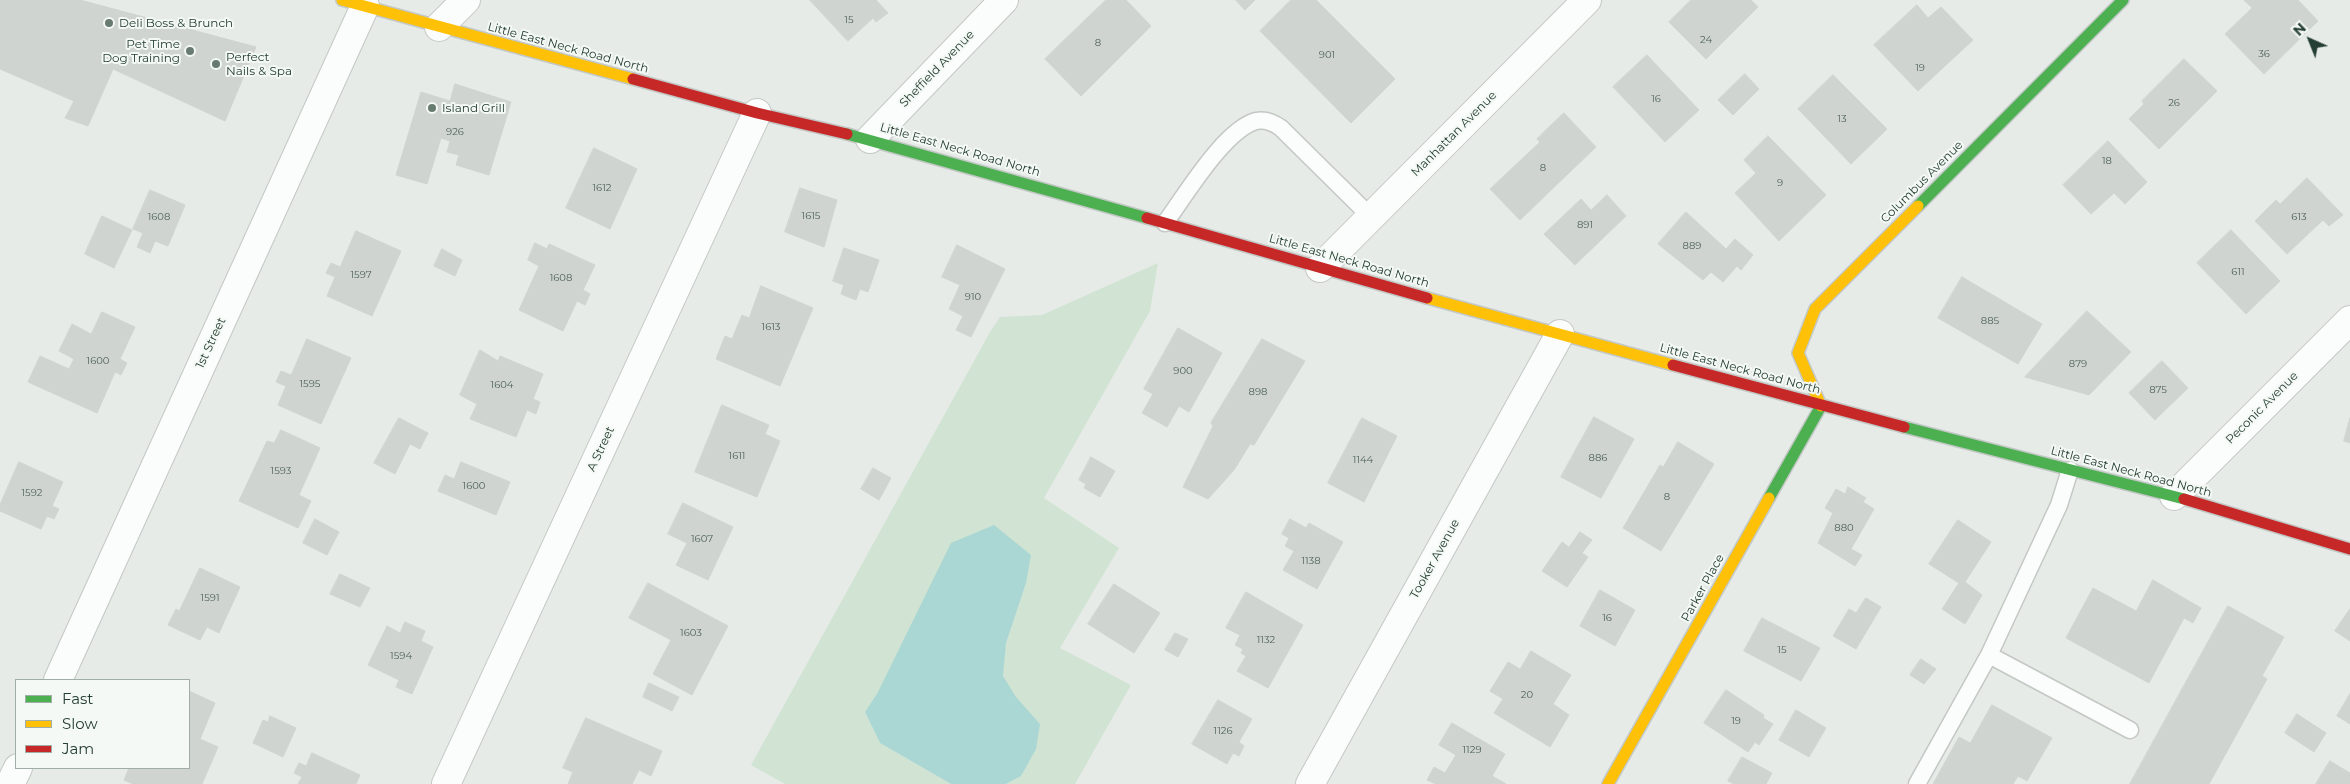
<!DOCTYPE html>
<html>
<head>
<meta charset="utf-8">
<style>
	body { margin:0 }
	#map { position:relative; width:2350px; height:784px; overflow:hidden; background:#e6ebe8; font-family:Montserrat,sans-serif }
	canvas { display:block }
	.legend { position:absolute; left:15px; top:679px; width:175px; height:90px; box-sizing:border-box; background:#f5f9f6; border:1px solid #a1aea7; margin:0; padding:6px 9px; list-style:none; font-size:15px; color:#243e31 }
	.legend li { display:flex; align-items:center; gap:10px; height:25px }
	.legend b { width:25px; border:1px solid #a1aea7 }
	.north { position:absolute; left:2285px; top:15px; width:50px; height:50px; -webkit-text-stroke:4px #f5f9f6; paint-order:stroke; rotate:316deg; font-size:14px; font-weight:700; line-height:20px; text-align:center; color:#243e31 }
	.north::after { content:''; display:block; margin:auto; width:18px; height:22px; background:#243e31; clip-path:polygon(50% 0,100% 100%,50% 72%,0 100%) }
</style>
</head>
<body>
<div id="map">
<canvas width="2350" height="784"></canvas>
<ul class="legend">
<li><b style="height:6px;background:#4caf50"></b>Fast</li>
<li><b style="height:6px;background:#ffc107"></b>Slow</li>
<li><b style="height:6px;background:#c62828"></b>Jam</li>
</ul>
<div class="north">N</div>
</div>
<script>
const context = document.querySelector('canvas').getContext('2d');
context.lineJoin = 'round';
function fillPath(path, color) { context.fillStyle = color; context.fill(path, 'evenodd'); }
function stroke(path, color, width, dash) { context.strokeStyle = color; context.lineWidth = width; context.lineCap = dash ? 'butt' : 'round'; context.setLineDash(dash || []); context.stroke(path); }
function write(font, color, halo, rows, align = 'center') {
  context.font = font + ' Montserrat,sans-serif'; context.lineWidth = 4; context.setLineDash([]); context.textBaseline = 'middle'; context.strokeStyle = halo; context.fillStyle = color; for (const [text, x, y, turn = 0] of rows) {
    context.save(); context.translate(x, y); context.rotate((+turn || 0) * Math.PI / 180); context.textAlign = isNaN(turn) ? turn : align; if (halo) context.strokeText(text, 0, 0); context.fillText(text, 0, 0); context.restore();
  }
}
fillPath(new Path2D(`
	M1158,263L1150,311L1044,498L1119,548L1060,648L1131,685L1075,784H1006L1021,776L1040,724C1027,710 1011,695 1004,678C996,660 1019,603 1026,583L878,692L865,712L880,743L951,784H785L751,765L990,332L1000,317L1042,315Z`), '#d1e3d2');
fillPath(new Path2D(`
	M994,525L1031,555L1026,583L1006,643L1003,676L1016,697L1040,724L1036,749L1021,776L1006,784H951L880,743L865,712L878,692L951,543Z`), '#aad7d3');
const building = new Path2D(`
	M0,0H80L256,47L225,121L113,69L88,126L65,118L74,101L0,69Z
	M810,0H876L888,13L876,22L873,18L848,41Z
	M1106,0H1126L1151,26L1081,96L1045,59Z
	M1236,0H1255L1245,10Z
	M1291,0H1316L1395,79L1351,123L1260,31Z
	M1691,0H1751L1758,7L1706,59L1669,22Z
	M2244,0H2298L2318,21L2264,74L2225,34L2252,8Z
	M1917,5L1928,18L1941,7L1973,40L1918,91L1874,45Z
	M1647,55L1699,110L1665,142L1613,87Z
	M2184,59L2217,91L2159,149L2129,119L2144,104L2142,101Z
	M1745,74L1759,89L1733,115L1718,100Z
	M1833,75L1887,129L1851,164L1798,109Z
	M455,84L511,102L489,175L456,165L459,155L447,152L450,141L441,138L427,184L396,175L421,92L450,101Z
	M1564,113L1596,147L1520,220L1490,189L1540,142L1537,139Z
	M1768,136L1826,195L1779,241L1735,193L1756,173L1744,160Z
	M2108,141L2147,182L2125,204L2114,193L2091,214L2063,185Z
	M594,148L637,169L610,229L566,208Z
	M2307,178L2343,215L2329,226L2323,220L2287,254L2255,221L2276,200L2280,204Z
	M800,188L837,200L824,247L785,232Z
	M150,190L185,205L168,246L155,241L150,253L137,247L143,233L133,229Z
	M1607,195L1626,216L1575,265L1544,234L1581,199L1591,210Z
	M1686,212L1726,249L1735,239L1753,255L1741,270L1737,266L1723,282L1711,272L1703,280L1658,244Z
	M102,216L132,230L114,268L85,254Z
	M2231,230L2280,281L2246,314L2197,263Z
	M356,231L401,251L372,316L327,296L335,277L326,273L331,263L340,267Z
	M535,243L547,249L549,244L595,265L583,290L590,294L585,305L577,301L563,331L519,310L539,266L528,260Z
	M957,245L1005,269L971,337L956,330L963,316L949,309L960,285L942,277Z
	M844,248L879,260L868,292L860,289L856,300L841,294L844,285L833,281Z
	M442,249L462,260L455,276L434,266Z
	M1962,277L2042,324L2018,364L1938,318Z
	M761,286L813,308L780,386L716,359L725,336L732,339L742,315L749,318Z
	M2087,311L2131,352L2089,395L2025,377Z
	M102,312L135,327L120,359L127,363L121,375L115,372L97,413L28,382L40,356L69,369L74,359L59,351L72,324L91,334Z
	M1178,328L1222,353L1189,412L1179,406L1167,427L1142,413L1153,394L1144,389Z
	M307,339L351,358L321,424L278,405L286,386L276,382L281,371L291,375Z
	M1262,339L1305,361L1254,445L1250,444L1234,470L1208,499L1183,487L1213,426L1211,423Z
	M480,350L498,361L500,356L543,374L533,399L540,402L536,414L527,410L516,437L470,419L477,404L460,395Z
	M2162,361L2188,388L2155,420L2129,393Z
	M722,405L769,425L765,434L780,441L757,497L695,472Z
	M1594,417L1634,439L1601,498L1561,477Z
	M399,418L428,433L420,449L410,444L395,474L374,463Z
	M1362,418L1397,436L1364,502L1328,483Z
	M2350,418V443L2344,441Z
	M281,430L320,448L299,495L311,501L298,528L239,501L267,441L274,443Z
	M1678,442L1714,464L1661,551L1623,528L1660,465L1663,467Z
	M1091,457L1115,471L1100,497L1084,488L1086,484L1079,480Z
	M19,462L63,482L52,506L59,509L54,519L47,516L41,529L0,511V505Z
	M461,462L510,482L496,515L438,491L445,475L454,479Z
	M873,468L891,478L879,500L861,489Z
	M1848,487L1866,498L1863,502L1874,509L1851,549L1862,555L1855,566L1818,543L1833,513L1825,508L1836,489L1845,494Z
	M683,503L733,527L708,580L676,565L687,543L668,534Z
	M315,519L339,532L327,555L303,543Z
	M1290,519L1306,528L1309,523L1343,542L1317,589L1283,570L1294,551L1285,546L1289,538L1282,534Z
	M1958,520L1991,542L1965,582L1982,595L1965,624L1942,609L1959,583L1929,564Z
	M1580,532L1592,540L1582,553L1588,557L1567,587L1542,571L1562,542L1569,547Z
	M200,568L240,587L219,633L207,627L200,640L168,625L176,609L179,611Z
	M340,574L370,588L360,607L330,594Z
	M2153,580L2201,608L2193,623L2184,618L2149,683L2066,638L2093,588L2136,611Z
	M648,583L728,626L692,695L653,674L671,640L629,618Z
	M1114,584L1160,613L1134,653L1088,624Z
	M1600,590L1635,610L1615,646L1580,626Z
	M1246,592L1303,625L1268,688L1237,671L1246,656L1241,653L1243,649L1235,645L1240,635L1226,628Z
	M1866,598L1881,607L1856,649L1833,636L1849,609L1856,613Z
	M2228,606L2284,637L2262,676L2267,679L2209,784H2130Z
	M2350,609V641L2335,631Z
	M1762,618L1820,648L1801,681L1744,651Z
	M405,622L425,631L421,641L433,647L412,694L396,687L399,680L368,665L387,626L400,633Z
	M1175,633L1188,639L1178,657L1165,650Z
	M1531,651L1571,675L1553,704L1569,715L1550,747L1494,713L1503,699L1490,691L1508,662L1520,669Z
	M1921,659L1936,669L1924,684L1910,675Z
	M649,683L679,697L672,711L643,697Z
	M1726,690L1764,715L1763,718L1773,724L1759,745L1755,742L1748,752L1704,723Z
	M189,691L215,703L200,739L218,747L202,784H133L124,780L129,768H189Z
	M2350,694V724L2337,716Z
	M1218,700L1252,719L1239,742L1244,746L1239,756L1233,753L1227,764L1192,744Z
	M1992,705L2052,738L2027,781L2018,776L2013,784H1933L1959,737L1970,743Z
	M1796,710L1826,728L1809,757L1779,740Z
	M2297,714L2326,733L2314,752L2285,733Z
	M270,716L296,728L283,757L253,743L263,720L268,722Z
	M586,718L662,751L651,776L639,770L632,784H568L573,772L563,768Z
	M1452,723L1505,754L1492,776L1506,784H1436L1427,780L1434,767L1445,773L1456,755L1439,745Z
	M312,753L360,775L356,784H298L302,777L294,773L299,763L306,766Z
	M1742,757L1772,773L1766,784H1734L1728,781Z
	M2330,761L2350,773V784H2316Z`);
fillPath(building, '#cfd4d1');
stroke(building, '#cfd4d1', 1);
const lane = new Path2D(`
	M1165,223C1185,196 1224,130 1256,121C1266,119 1274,123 1281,128L1371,217
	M1989,655L2130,730
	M1917,784L1989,655L2059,505L2070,470`);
const street = new Path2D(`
	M439,27L466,0
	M870,139L1004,0
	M1320,268L1587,0
	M2174,496L2350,320
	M58,680L365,6
	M10,784L18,768
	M446,784L757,113
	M1310,784L1560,334`);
const fast = new Path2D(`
	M847,134L1147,218
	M1918,206L2123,0
	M1904,427L2184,499
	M1769,498L1821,406`);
const slow = new Path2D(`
	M342,0L633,79
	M1427,298L1673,365
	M1821,406L1798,353L1815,309L1918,206
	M1608,784L1769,498`);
const jam = new Path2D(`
	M633,79L757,113L847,134
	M1147,218L1427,298
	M1673,365L1904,427
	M2184,499L2350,549`);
stroke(lane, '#c3c8c5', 19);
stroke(street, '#c3c8c5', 30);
stroke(fast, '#c2c8c5', 14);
stroke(slow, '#c2c8c5', 14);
stroke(jam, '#c2c8c5', 14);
stroke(lane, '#fbfcfc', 16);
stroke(street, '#fbfcfc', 28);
stroke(fast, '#4caf50', 11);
stroke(slow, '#ffc107', 11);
stroke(jam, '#c62828', 11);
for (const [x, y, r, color] of [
	[109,23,5,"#687b71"],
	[190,51,5,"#687b71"],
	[216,64,5,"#687b71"],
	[432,108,5,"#687b71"]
]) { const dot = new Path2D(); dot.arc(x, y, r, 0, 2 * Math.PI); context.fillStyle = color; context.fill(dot); stroke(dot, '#f5f9f6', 2); }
write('10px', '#50645a', null, [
	["15",849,20],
	["24",1706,40],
	["8",1098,43],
	["36",2264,54],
	["901",1327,55],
	["19",1920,68],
	["16",1656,99],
	["26",2174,103],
	["13",1842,119],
	["926",455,132],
	["18",2107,161],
	["8",1543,168],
	["9",1780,183],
	["1612",602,188],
	["1615",811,216],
	["1608",159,217],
	["613",2299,217],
	["891",1585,225],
	["889",1692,246],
	["611",2238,272],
	["1597",361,275],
	["1608",561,278],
	["910",973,297],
	["885",1990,321],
	["1613",771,327],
	["1600",98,361],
	["879",2078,364],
	["900",1183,371],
	["1595",310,384],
	["1604",502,385],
	["875",2158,390],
	["898",1258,392],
	["1611",737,456],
	["886",1598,458],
	["1144",1363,460],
	["1593",281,471],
	["1600",474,486],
	["1592",32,493],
	["8",1667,497],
	["880",1844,528],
	["1607",702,539],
	["1138",1311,561],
	["1591",210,598],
	["16",1607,618],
	["1603",691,633],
	["1132",1266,640],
	["15",1782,650],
	["1594",401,656],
	["20",1527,695],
	["19",1736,721],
	["1126",1223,731],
	["1129",1472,750]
]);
write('12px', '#243e31', '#f5f9f6', [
	["Deli Boss & Brunch",119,23],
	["Pet Time",180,44,"right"],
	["Dog Training",180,58,"right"],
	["Perfect",226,57],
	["Nails & Spa",226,71],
	["Island Grill",442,108]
], 'left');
write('12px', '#243e31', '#f5f9f6', [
	["Little East Neck Road North",568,48,15],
	["Sheffield Avenue",937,69,-46],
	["Manhattan Avenue",1454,134,-45],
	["Little East Neck Road North",960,150,16],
	["Columbus Avenue",1922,182,-45],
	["Little East Neck Road North",1349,261,16],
	["1st Street",211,343,-65],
	["Little East Neck Road North",1740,369,15],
	["Peconic Avenue",2262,408,-45],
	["A Street",601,449,-65],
	["Little East Neck Road North",2131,472,15],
	["Tooker Avenue",1435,559,-61],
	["Parker Place",1703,588,-61]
]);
</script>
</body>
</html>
